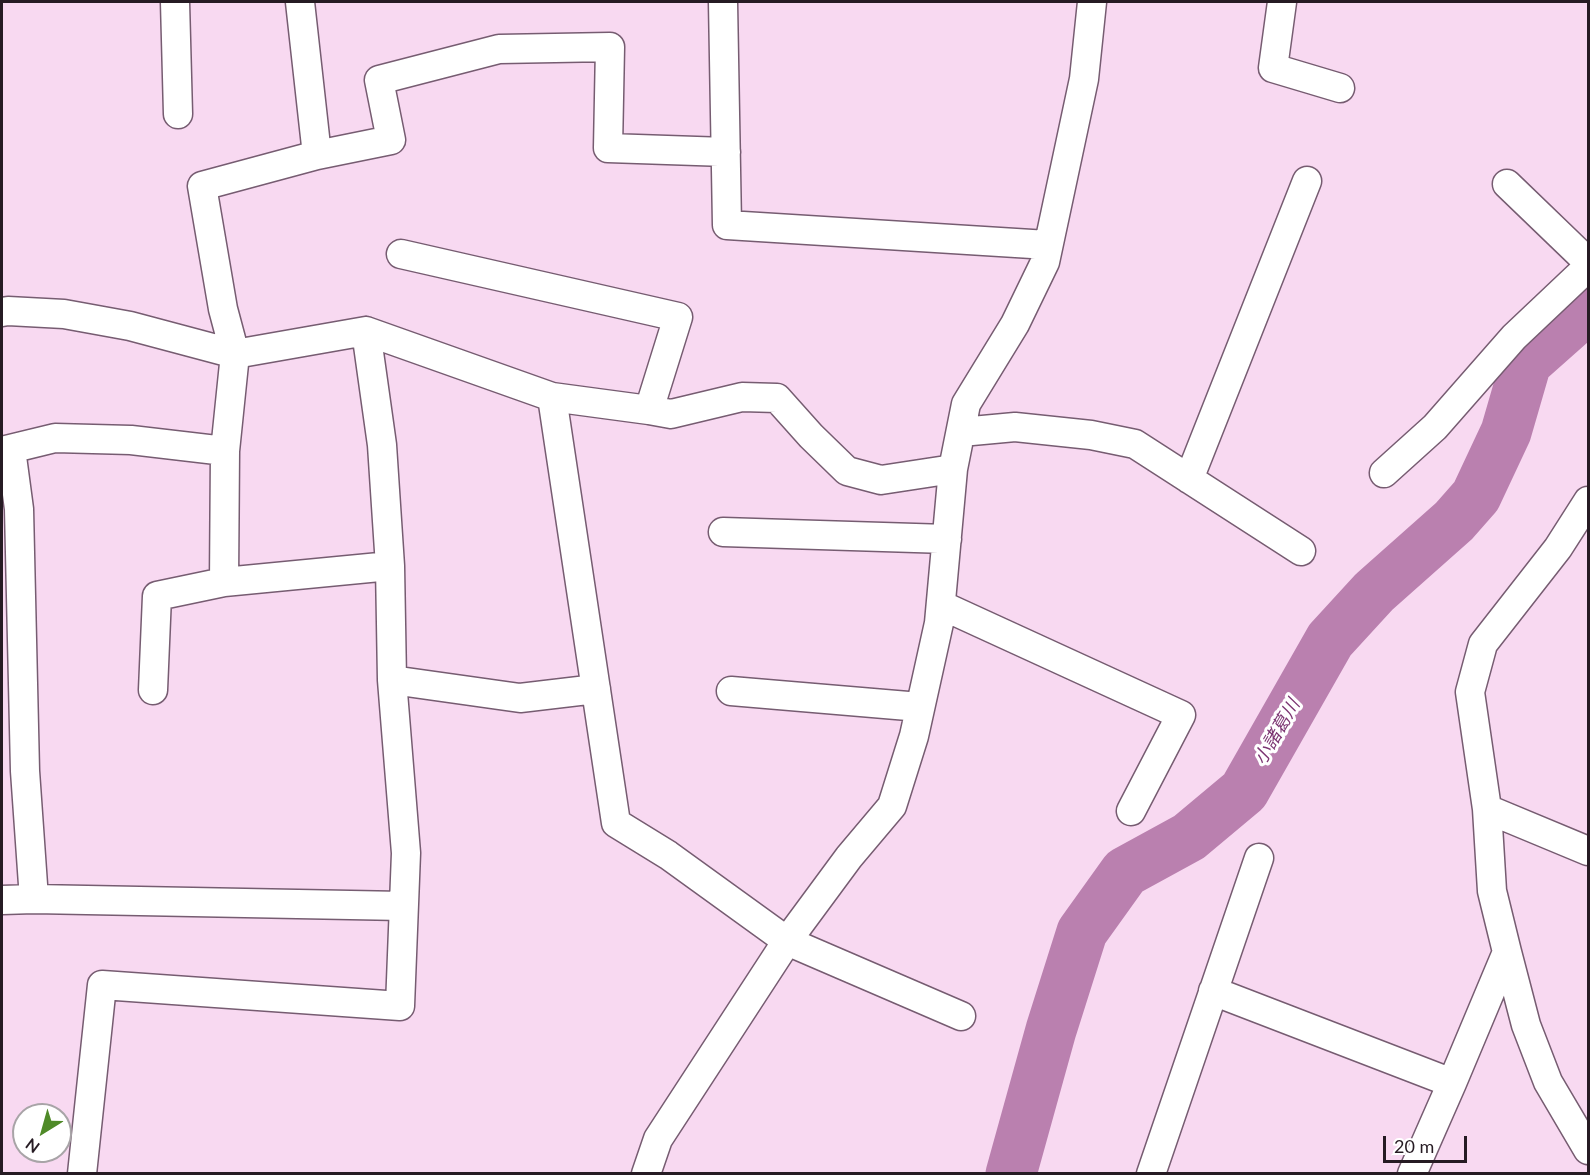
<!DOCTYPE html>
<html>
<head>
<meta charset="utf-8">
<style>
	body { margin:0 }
	#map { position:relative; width:1590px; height:1175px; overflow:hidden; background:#f8d9f1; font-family:Lato,sans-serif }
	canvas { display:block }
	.frame { position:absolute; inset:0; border:3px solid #261b23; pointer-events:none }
	.north { position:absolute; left:12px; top:1103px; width:60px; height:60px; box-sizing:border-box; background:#fff; border:2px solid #a8a4a7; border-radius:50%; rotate:217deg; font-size:16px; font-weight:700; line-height:24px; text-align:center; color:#261b23 }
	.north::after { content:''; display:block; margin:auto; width:21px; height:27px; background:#4f8a28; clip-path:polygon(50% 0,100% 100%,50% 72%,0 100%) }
	.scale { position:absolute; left:1383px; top:1136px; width:84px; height:27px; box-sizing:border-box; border:3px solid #261b23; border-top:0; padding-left:8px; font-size:18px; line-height:21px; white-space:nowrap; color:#261b23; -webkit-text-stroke:4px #fff; paint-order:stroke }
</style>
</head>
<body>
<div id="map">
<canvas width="1590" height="1175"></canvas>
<div class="frame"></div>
<div class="north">N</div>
<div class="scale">20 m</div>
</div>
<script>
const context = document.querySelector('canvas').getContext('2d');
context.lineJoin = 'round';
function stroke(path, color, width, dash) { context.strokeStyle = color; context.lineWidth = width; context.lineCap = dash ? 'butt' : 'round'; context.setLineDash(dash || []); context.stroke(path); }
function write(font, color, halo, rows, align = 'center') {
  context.font = font + ' Lato,"Noto Sans JP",sans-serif'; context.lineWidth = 6; context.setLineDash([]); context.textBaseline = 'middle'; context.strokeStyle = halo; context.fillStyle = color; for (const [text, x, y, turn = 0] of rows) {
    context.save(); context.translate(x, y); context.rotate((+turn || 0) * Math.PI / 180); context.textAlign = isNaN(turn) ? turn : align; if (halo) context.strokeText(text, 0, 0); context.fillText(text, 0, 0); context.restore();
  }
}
stroke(new Path2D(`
	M1011,1174L1051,1030L1082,932L1125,872L1189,837L1244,791L1330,640L1374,592L1454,521L1476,496L1506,432L1526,363L1588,308`), '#ba80af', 51);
const minor = new Path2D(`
	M175,2L178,114
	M300,2L317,155L391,140L379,80L499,49L610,47L608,148L726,152
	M723,2L727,225L1048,245
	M1282,2L1273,68L1340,88
	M1507,184L1588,262
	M401,254L678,317L649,410
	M2,312L8,311L64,314L130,326L235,354L223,309L202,186L317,155
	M552,397L616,823L668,855L787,941L961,1016
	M961,432L1015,427L1091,435L1135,444L1301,551
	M11,449L19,509L25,771L34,899L403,906
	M2,451L55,438L131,440L225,451L235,354L366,331L552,397L649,410L671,414L742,397L777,398L811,436L847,471L881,480L953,469
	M1384,473L1435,427L1514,337L1588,267
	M1189,479L1307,181
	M723,532L947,539
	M224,582L390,566
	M941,605L1181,715L1131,811
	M392,680L520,698L596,689
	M153,690L157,596L224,582L225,451
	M731,691L920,707
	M1487,809L1588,851
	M2,900L34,899
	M1507,952L1526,1025L1548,1082L1588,1150
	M1213,991L1452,1083
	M82,1174L102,985L400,1006L406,853L392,680L390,566L382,445L366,331
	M646,1174L658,1139L787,941L849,857L892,806L914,736L939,623L953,469L966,404L1015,324L1045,262L1084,79L1092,2
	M1151,1174L1259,858
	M1412,1174L1452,1083L1507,952L1492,891L1487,809L1470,692L1483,644L1558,548L1588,501`);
stroke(minor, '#765c71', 31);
stroke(minor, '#fff', 28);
write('italic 18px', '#7c3572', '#fff', [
	["小諸葛川",1277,732,-60]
]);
</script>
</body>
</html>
